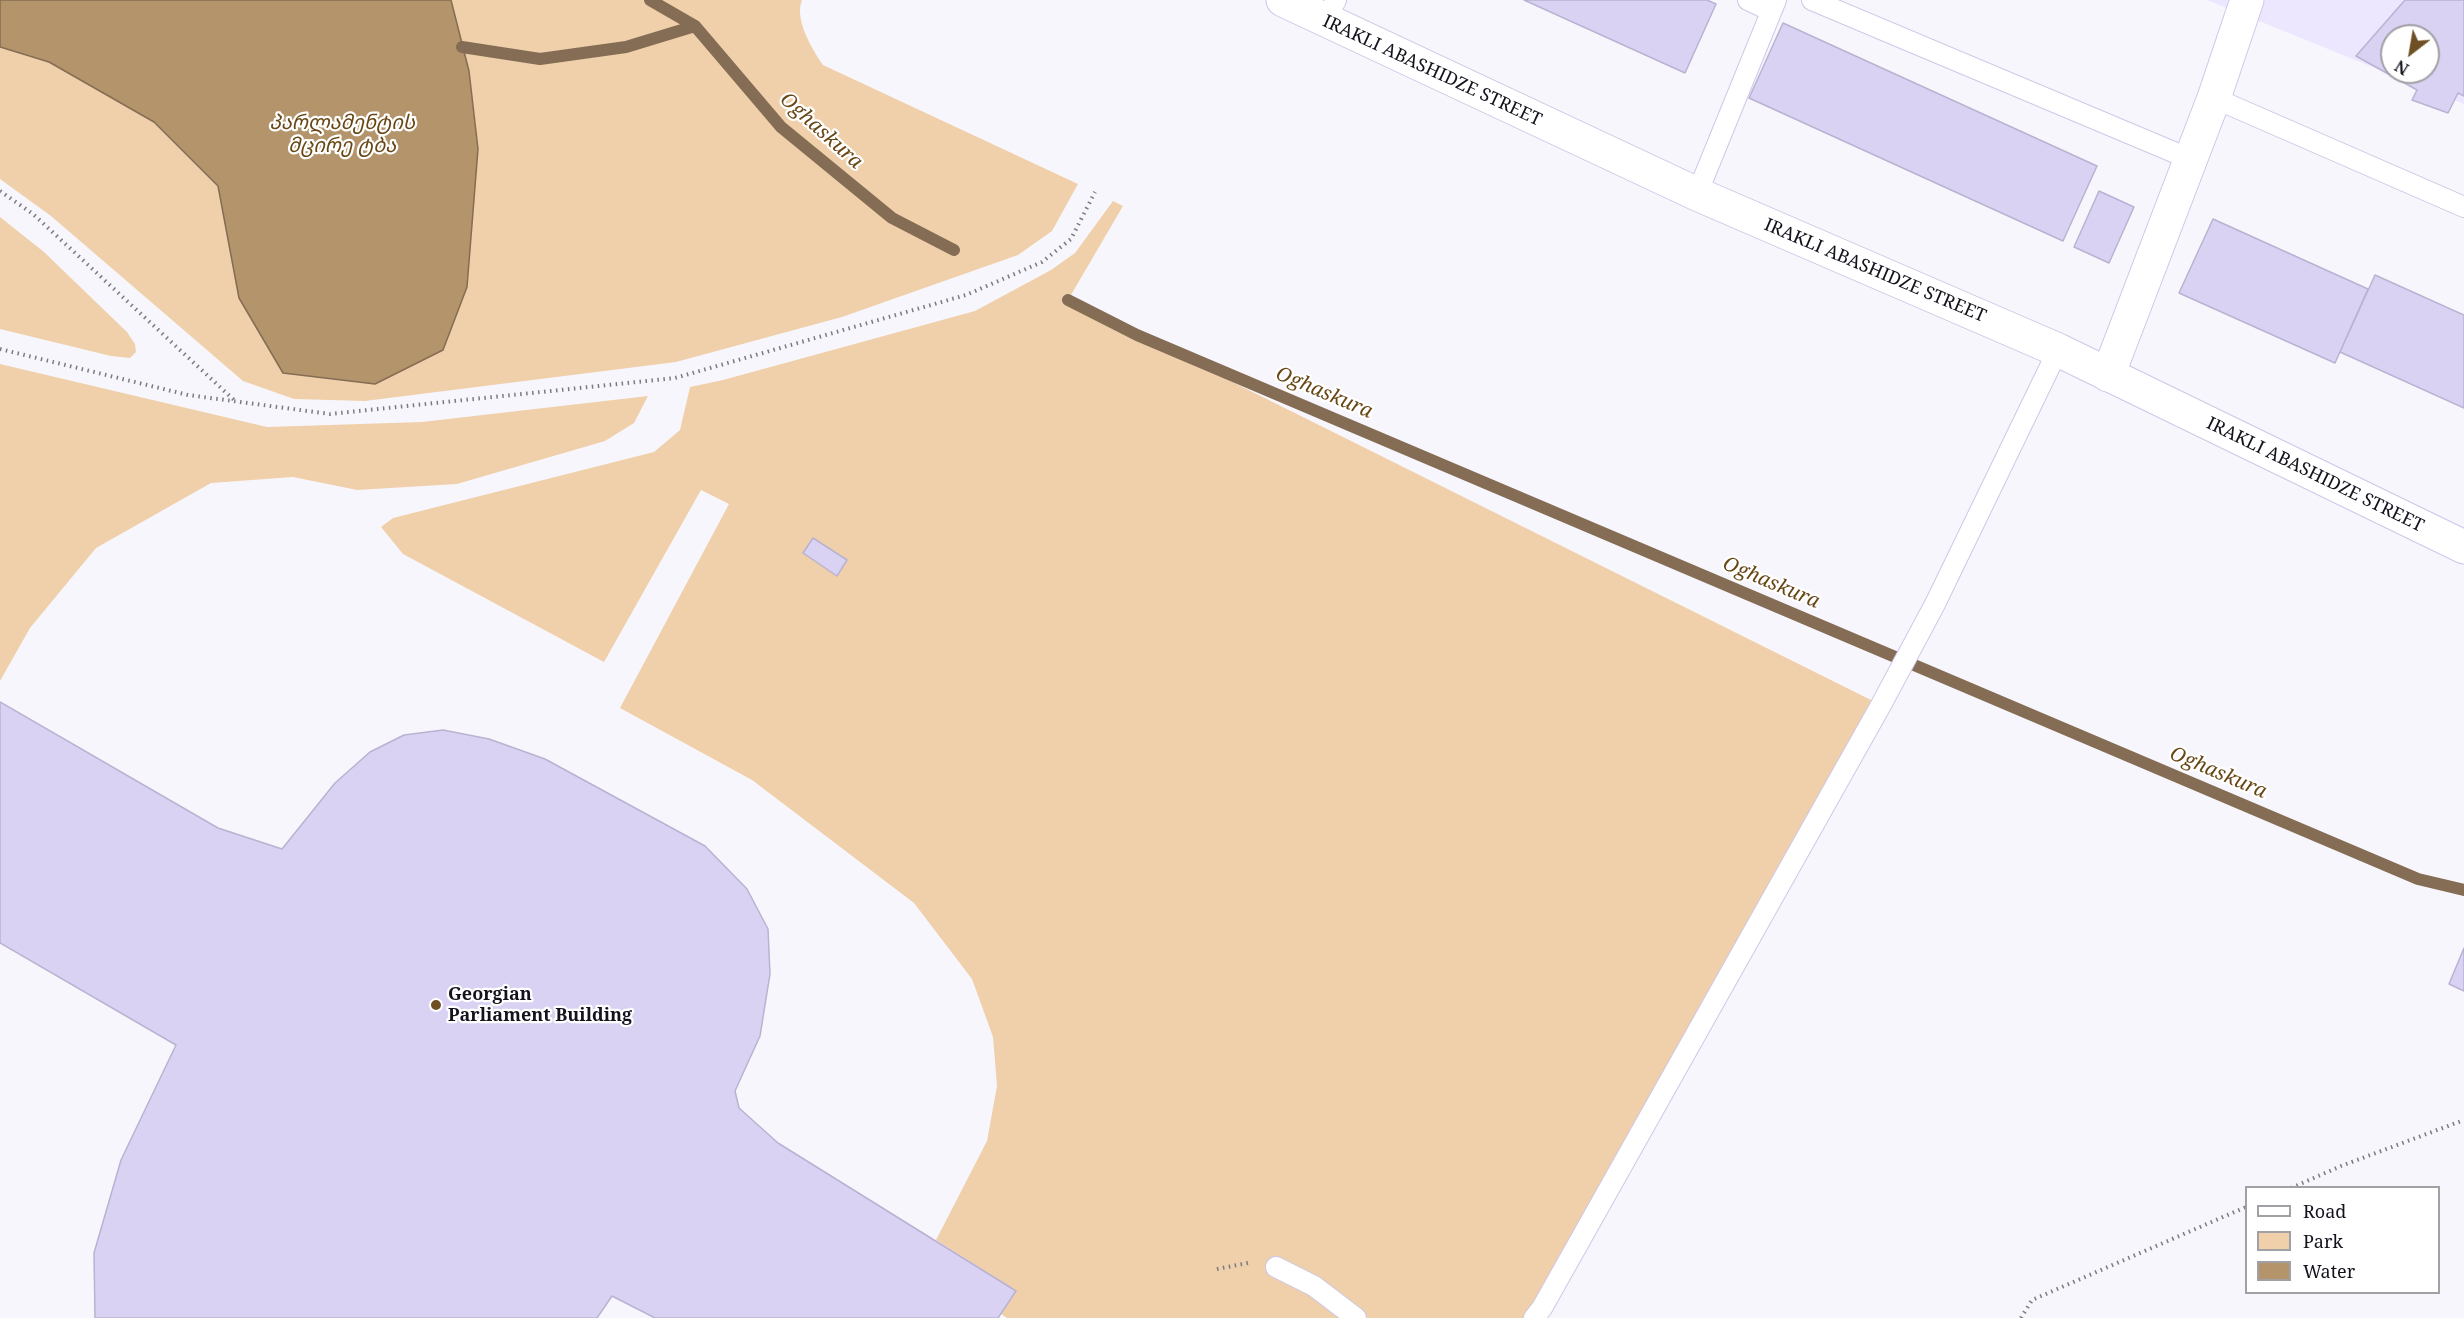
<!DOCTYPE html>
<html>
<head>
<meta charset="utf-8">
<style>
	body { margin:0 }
	#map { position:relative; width:2464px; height:1318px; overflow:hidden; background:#f8f6fd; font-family:"Noto Serif",serif }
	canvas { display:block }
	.legend { position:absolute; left:2245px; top:1186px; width:195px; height:108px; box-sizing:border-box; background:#fff; border:2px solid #a1a0a5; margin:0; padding:8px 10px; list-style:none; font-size:18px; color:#14121d }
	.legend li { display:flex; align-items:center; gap:12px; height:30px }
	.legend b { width:30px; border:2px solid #a1a0a5 }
	.north { position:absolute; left:2380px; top:24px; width:60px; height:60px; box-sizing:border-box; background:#fff; border:2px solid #a1a0a5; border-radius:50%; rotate:211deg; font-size:16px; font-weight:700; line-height:24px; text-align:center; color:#14121d }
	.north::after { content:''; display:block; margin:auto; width:21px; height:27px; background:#6f5025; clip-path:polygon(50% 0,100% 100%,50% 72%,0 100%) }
</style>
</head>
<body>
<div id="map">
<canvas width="2464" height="1318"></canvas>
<ul class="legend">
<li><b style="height:8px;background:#fff"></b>Road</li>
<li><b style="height:16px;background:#efd0aa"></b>Park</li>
<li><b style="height:16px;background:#b4946b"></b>Water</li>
</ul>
<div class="north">N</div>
</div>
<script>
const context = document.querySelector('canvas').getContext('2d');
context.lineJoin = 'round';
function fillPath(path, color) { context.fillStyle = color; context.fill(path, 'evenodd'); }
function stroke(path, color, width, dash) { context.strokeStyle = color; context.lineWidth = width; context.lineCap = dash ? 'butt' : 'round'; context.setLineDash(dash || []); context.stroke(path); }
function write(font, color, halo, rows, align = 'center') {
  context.font = font + ' "Noto Serif","Noto Sans Georgian",serif'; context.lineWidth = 4.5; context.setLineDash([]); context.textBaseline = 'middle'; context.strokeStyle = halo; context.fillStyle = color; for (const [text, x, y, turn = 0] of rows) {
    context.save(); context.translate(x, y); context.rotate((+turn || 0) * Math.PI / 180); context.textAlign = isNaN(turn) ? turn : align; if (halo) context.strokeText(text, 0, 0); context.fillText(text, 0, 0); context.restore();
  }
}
fillPath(new Path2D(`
	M2207,0H2464V104ZM2392,36H2428V72H2392Z`), '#ece7ff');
fillPath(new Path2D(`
	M0,0H802C794,19 812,49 823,65L1078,184L1052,231L1018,255L842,317L676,362L365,401L294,399L243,381L51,216L0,179Z
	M1113,201L1123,206L1068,300L1881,705L1534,1318H1007L1001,1314L1016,1291L936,1240L987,1141L997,1086L993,1037L972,979L914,903L752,780L620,708L729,504L701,490L604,662L403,554L381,527L393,518L654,452L680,430L690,387L723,380L975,311L1051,270L1075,253Z
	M0,217L44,252L127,332L135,344L136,352L130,358L111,356L0,329Z
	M0,364L267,427L422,422L648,396L634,423L605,441L457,484L357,490L293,477L211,483L96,548L30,628L0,681Z`), '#efd0aa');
const water = new Path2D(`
	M0,0H451L469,71L478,149L467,287L443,350L375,384L283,373L239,298L218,186L154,122L49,62L0,47Z`);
fillPath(water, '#b4946b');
stroke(water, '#846d54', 1.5);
stroke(new Path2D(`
	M650,0L695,26L781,127L892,218L954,250
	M462,47L540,59L626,47L695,26
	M1068,300L1137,335L2418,879L2464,890`), '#846d54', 12);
const building = new Path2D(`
	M1524,0H1707L1716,4L1685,73Z
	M2405,0H2464V96L2458,93L2448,113L2412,100L2417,90L2356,56ZM2392,36H2428V72H2392Z
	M1783,23L2097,166L2063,241L1749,98Z
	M2099,191L2134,207L2109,263L2074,247Z
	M2213,219L2368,289L2335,363L2179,293Z
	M2375,275L2464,315V408L2340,352Z
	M813,538L847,560L837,576L803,553Z
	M0,702L218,828L282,849L335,783L370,752L404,735L443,730L489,739L545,759L705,846L747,889L768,929L770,974L760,1036L735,1091L739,1108L778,1143L1016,1291L998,1318H655L612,1296L597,1318H95L94,1253L121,1160L176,1045L0,943Z
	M2464,948V991L2449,984Z`);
fillPath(building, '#dad2f3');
stroke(building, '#b9b2d1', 1.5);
const service = new Path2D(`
	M1748,0L1771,11
	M1812,0L2190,159
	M1325,21L1336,0
	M2214,98L2464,207
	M1697,194L1776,0
	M1276,1267L1314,1286L1356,1318
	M1534,1318L1542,1308L1881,705L1935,604L2058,350`);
const minor = new Path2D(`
	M2108,375L2214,98L2247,0`);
const primary = new Path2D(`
	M1283,0L1697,194L2058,350L2464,547`);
stroke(service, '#cfc7e7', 22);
stroke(minor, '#cfc7e7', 35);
stroke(primary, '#cfc7e7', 35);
stroke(new Path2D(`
	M0,191L33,214L234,400
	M0,349L188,395L330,414L675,378L966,295L1042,262L1071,239L1095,192
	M2291,1188L2341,1166L2464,1120
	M1217,1269L1248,1263
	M2021,1318L2032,1300L2246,1207`), '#7b7982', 4, [1.5, 4.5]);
stroke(service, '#fff', 20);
stroke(minor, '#fff', 33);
stroke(primary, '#fff', 33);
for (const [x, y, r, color] of [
	[436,1005,6,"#6f5025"]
]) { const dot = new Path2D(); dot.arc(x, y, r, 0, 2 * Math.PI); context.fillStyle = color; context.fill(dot); stroke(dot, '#fff', 2); }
write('18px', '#14121d', '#fff', [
	["IRAKLI ABASHIDZE STREET",1432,71,25],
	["IRAKLI ABASHIDZE STREET",1875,271,23],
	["IRAKLI ABASHIDZE STREET",2315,475,26]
]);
write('bold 18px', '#14121d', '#fff', [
	["Georgian",448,995],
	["Parliament Building",448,1016]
], 'left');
write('italic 20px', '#684715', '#fff', [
	["პარლამენტის",342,123],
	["მცირე ტბა",342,146],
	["Oghaskura",821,131,42],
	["Oghaskura",1324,393,23],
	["Oghaskura",1771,583,23],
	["Oghaskura",2218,773,23]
]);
</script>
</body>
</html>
